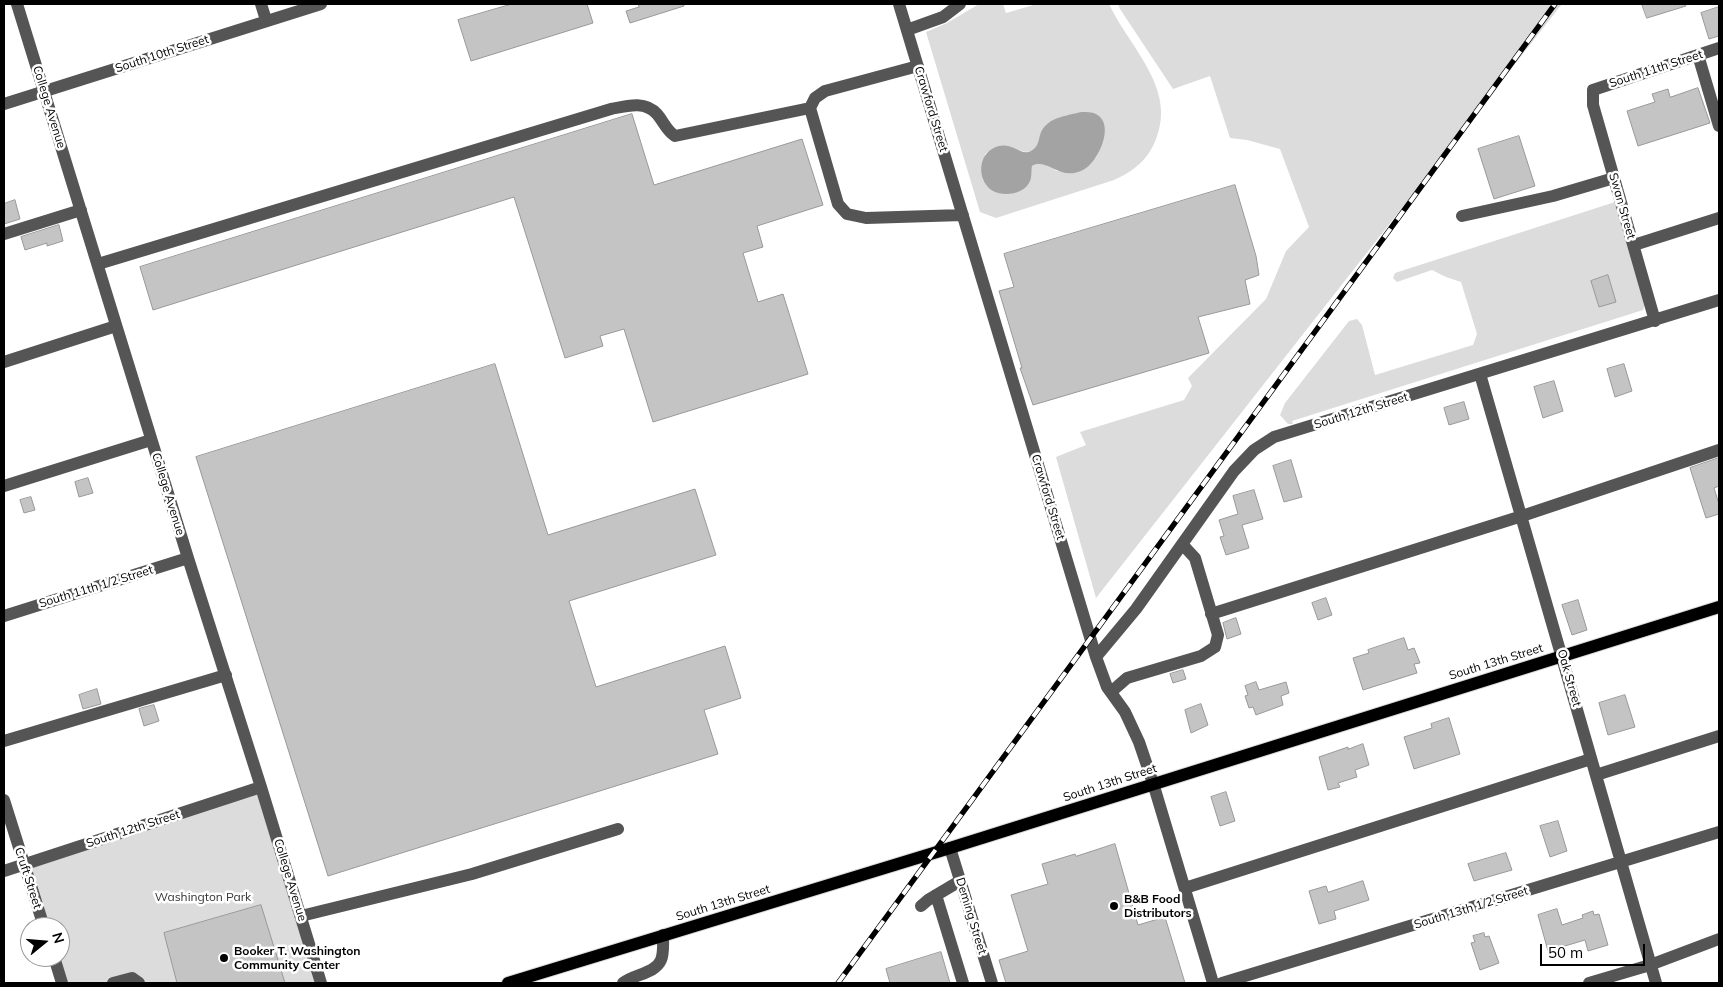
<!DOCTYPE html>
<html>
<head>
<meta charset="utf-8">
<style>
	body { margin:0 }
	#map { position:relative; width:1723px; height:987px; overflow:hidden; background:#fff; font-family:Mulish,sans-serif }
	canvas { display:block }
	.frame { position:absolute; inset:0; border:5px solid #000; pointer-events:none }
	.north { position:absolute; left:20px; top:917px; width:50px; height:50px; box-sizing:border-box; background:#fff; border:1px solid #999; border-radius:50%; rotate:73deg; font-size:14px; font-weight:700; line-height:20px; text-align:center; color:#000 }
	.north::after { content:''; display:block; margin:auto; width:18px; height:22px; background:#000; clip-path:polygon(50% 0,100% 100%,50% 72%,0 100%) }
	.scale { position:absolute; left:1540px; top:944px; width:105px; height:22px; box-sizing:border-box; border:2px solid #000; border-top:0; padding-left:6px; font-size:15px; line-height:18px; white-space:nowrap; color:#000; -webkit-text-stroke:4px #fff; paint-order:stroke }
</style>
</head>
<body>
<div id="map">
<canvas width="1723" height="987"></canvas>
<div class="frame"></div>
<div class="north">N</div>
<div class="scale">50 m</div>
</div>
<script>
const context = document.querySelector('canvas').getContext('2d');
context.lineJoin = 'round';
function fillPath(path, color) { context.fillStyle = color; context.fill(path, 'evenodd'); }
function stroke(path, color, width, dash) { context.strokeStyle = color; context.lineWidth = width; context.lineCap = dash ? 'butt' : 'round'; context.setLineDash(dash || []); context.stroke(path); }
function write(font, color, halo, rows, align = 'center') {
  context.font = font + ' Mulish,sans-serif'; context.lineWidth = 5; context.setLineDash([]); context.textBaseline = 'middle'; context.strokeStyle = halo; context.fillStyle = color; for (const [text, x, y, turn = 0] of rows) {
    context.save(); context.translate(x, y); context.rotate((+turn || 0) * Math.PI / 180); context.textAlign = isNaN(turn) ? turn : align; if (halo) context.strokeText(text, 0, 0); context.fillText(text, 0, 0); context.restore();
  }
}
fillPath(new Path2D(`
	M979,4H1003L1006,13L1037,4H1109C1129,47 1177,88 1156,139C1148,160 1134,171 1114,180L996,218L980,212L926,32L947,23ZM1067,115L1103,142L1096,158L1057,171C1048,166 1042,161 1032,166L1030,174L1013,193L993,191L985,154C1008,136 1022,158 1034,150C1039,146 1038,141 1040,136C1043,125 1058,117 1067,115Z
	M1118,4H1562L1096,598L1056,457L1086,445L1080,432L1184,400L1192,386L1188,378L1266,299L1286,251L1309,227L1280,149L1247,140L1230,138L1210,76L1173,89L1120,9Z
	M1615,202L1645,304L1643,310L1292,421L1293,424H1288L1280,415L1285,403L1349,321L1357,319L1362,325L1375,375L1473,345L1477,334L1461,282L1446,277L1432,270L1397,282L1393,278L1395,273Z
	M261,787L321,983H62L60,957V927H44L24,865Z`), '#dcdcdc');
fillPath(new Path2D(`
	M1081,112C1086,112 1092,112 1096,114C1116,124 1098,163 1083,170C1059,182 1048,157 1032,166C1031,171 1032,177 1030,181C1025,194 1004,197 993,191C978,182 977,158 992,149C1010,138 1020,157 1031,151C1038,147 1038,142 1040,135C1046,117 1066,116 1081,112Z`), '#a3a3a3');
const building = new Path2D(`
	M512,4H587L593,23L471,61L458,20Z
	M638,4H684V6L630,23L626,11L639,7Z
	M1642,4H1685L1686,6L1647,18Z
	M1719,7V36L1709,39L1701,13Z
	M1698,88L1710,123L1638,146L1627,111L1655,102L1652,94L1668,89L1670,97Z
	M632,114L654,185L802,139L823,205L757,226L763,247L743,253L758,302L783,294L808,374L653,422L624,329L600,336L603,346L565,358L514,197L153,310L140,267Z
	M1519,136L1535,186L1494,199L1478,149Z
	M1235,185L1256,256L1259,275L1245,280L1250,304L1198,317L1209,353L1033,405L1020,368H1022L999,291L1014,287L1004,254Z
	M15,200L20,219L4,224V204Z
	M59,225L63,241L47,246V243L25,250L21,237Z
	M1608,275L1616,302L1599,307L1591,281Z
	M495,364L548,535L695,489L716,555L569,601L596,687L725,646L741,698L704,710L718,754L328,876L196,457Z
	M1624,364L1632,391L1615,397L1607,369Z
	M1554,381L1563,411L1543,418L1534,387Z
	M1464,402L1469,419L1449,425L1444,408Z
	M1719,458V486L1714,488L1719,504V514L1706,518L1690,468Z
	M1291,460L1302,497L1284,502L1273,466Z
	M88,478L93,493L79,497L75,482Z
	M1254,490L1263,519L1242,525L1249,548L1226,555L1220,537L1224,536L1219,520L1238,514L1233,496Z
	M31,497L35,510L24,513L20,500Z
	M1326,598L1332,615L1318,620L1312,603Z
	M1578,600L1587,630L1572,635L1562,605Z
	M1236,618L1241,634L1227,639L1223,623Z
	M1404,638L1408,650L1414,648L1420,663L1414,664L1417,673L1363,690L1353,658L1369,653L1368,650Z
	M1183,670L1186,679L1173,683L1170,674Z
	M1256,682L1259,690L1286,682L1289,693L1281,696L1283,705L1256,715L1253,707L1249,708L1245,696L1248,695L1245,686Z
	M97,689L101,704L83,709L79,695Z
	M1625,695L1635,727L1608,735L1599,703Z
	M1201,704L1208,725L1191,733L1185,710Z
	M154,705L159,721L144,726L139,709Z
	M1449,718L1460,754L1414,769L1404,737L1432,728L1431,724Z
	M1363,744L1369,765L1355,770L1357,777L1338,783L1340,787L1328,790L1319,757L1348,747V749Z
	M1226,792L1235,821L1220,826L1211,797Z
	M1558,821L1567,851L1550,857L1540,826Z
	M1115,844L1138,925L1165,917L1185,983H1006L999,960L1028,951L1011,895L1048,884L1042,864L1075,854L1076,856Z
	M1506,853L1512,870L1474,881L1468,864Z
	M1363,881L1369,900L1334,911L1336,919L1319,924L1309,891L1326,886L1328,892Z
	M261,905L285,983H177L164,933Z
	M1557,909L1562,925L1583,918L1582,915L1593,911L1594,915L1599,914L1608,945L1588,951L1585,940L1548,951L1538,915Z
	M1484,933L1485,937L1489,936L1499,963L1480,970L1471,943L1475,942L1473,936Z
	M941,952L950,983H890L886,969Z`);
fillPath(building, '#c4c4c4');
stroke(building, '#999', 1);
const major = new Path2D(`
	M508,983L950,848L1719,607`);
stroke(major, '#dbdbdb', 14);
stroke(new Path2D(`
	M17,4L188,558L261,787L321,983
	M261,4L266,20
	M899,4L1096,657L1107,687L1125,712L1139,742L1153,783L1213,983
	M907,30L943,17L960,4
	M1698,55L1719,126
	M918,66L825,91L815,98L810,108L838,204L847,214L866,218L963,215
	M4,104L321,4
	M1462,216L1553,196L1614,178
	M4,234L81,210
	M1634,245L1719,218
	M98,264L611,109C626,106 645,100 657,114C664,122 666,130 675,136L810,108
	M1655,321L1593,105V90L1719,48
	M4,362L116,326
	M1480,374L1656,983
	M4,486L151,440
	M1211,614L1522,516L1719,450
	M4,616L188,558
	M1096,657L1136,609L1234,471L1254,450L1274,437L1719,300
	M1111,692L1127,678L1201,656L1215,647L1218,635L1195,558L1182,544
	M4,741L226,675
	M1596,775L1719,736
	M4,800L44,927
	M950,848L992,983
	M4,871L261,787
	M1185,888L1591,759
	M936,895L963,983
	M921,906L928,900L960,881
	M301,916L472,874L618,829
	M54,957L62,983
	M113,983L132,978L139,983
	M623,983C634,974 655,974 661,960C664,953 663,943 663,935
	M1222,983L1719,832
	M1589,983L1650,965L1719,939`), '#555', 12);
stroke(major, '#000', 12);
const rail = new Path2D(`
	M838,983L1555,4`);
stroke(rail, '#000', 5.5);
stroke(rail, '#fff', 4, [11]);
for (const [x, y, r, color] of [
	[1114,906,5,"#000"],
	[224,958,5,"#000"]
]) { const dot = new Path2D(); dot.arc(x, y, r, 0, 2 * Math.PI); context.fillStyle = color; context.fill(dot); stroke(dot, '#fff', 2); }
write('12px', '#000', '#fff', [
	["South 10th Street",162,54,-18],
	["South 11th Street",1656,69,-18],
	["College Avenue",49,107,73],
	["Crawford Street",931,109,73],
	["Swan Street",1622,206,74],
	["South 12th Street",1361,411,-17],
	["College Avenue",168,494,73],
	["Crawford Street",1048,497,73],
	["South 11th 1/2 Street",96,587,-17],
	["South 13th Street",1496,662,-17],
	["Oak Street",1569,678,74],
	["South 13th Street",1110,783,-18],
	["South 12th Street",133,829,-18],
	["Cruft Street",28,878,72],
	["College Avenue",290,880,73],
	["South 13th Street",723,903,-17],
	["South 13th 1/2 Street",1471,908,-17],
	["Deming Street",971,916,73]
]);
write('12px', '#333', '#fff', [
	["Washington Park",203,897]
]);
write('bold 12px', '#000', '#fff', [
	["B&B Food",1124,899],
	["Distributors",1124,913],
	["Booker T. Washington",234,951],
	["Community Center",234,965]
], 'left');
</script>
</body>
</html>
